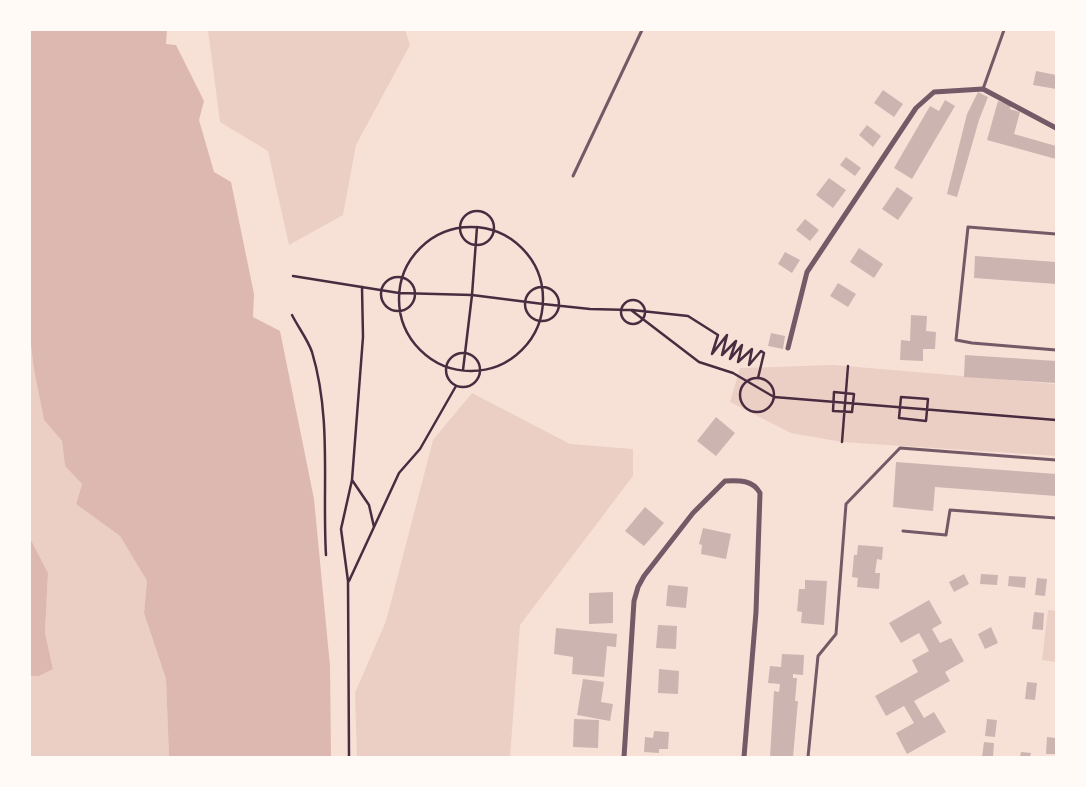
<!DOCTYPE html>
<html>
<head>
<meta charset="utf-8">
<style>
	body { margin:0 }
	#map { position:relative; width:1086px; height:787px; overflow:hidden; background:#f7e1d7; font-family:"Libre Baskerville",serif }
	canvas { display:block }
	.frame { position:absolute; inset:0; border:31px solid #fffaf5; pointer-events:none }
</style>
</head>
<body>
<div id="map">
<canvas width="1086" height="787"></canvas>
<div class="frame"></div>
</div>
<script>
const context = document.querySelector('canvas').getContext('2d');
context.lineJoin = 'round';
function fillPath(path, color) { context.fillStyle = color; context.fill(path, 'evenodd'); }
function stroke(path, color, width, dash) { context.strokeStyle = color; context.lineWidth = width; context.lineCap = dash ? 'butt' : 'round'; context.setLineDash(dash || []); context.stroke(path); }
fillPath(new Path2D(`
	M208,30H405L410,45L356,145L343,215L289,245L268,151L220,122Z
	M30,338L34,370L44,420L62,441L65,466L82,484L76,504L120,536L147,581L144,613L166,679L169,757H30V676H39L53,668L45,633L48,573L30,538Z
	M834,365L1056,384V456L842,442L791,433L730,402L740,368Z
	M472,393L570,444L633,449V476L520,625L510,757H357L355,693L386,621L433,440Z
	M1048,610L1056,611V662L1042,660Z`), '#ebcfc5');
fillPath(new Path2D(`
	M30,30H167L166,44L176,45L204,101L199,120L214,172L231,182L254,294L253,317L280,331L314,499L330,666L331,757H169L166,679L144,613L147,581L120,536L76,504L82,484L65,466L62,441L44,420L34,370L30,338Z
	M30,538L48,573L45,633L53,669L39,676H30Z`), '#dcb8b0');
fillPath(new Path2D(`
	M1036,71L1056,75V89L1033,85Z
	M883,90L903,104L894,117L874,103Z
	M978,92L988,97L979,120L957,197L947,194L967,114Z
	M945,100L955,106L912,179L894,168L930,106L939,111Z
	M998,101L1011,105L1010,109L1020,112L1014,134L1056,146V159L987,140Z
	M867,125L881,136L873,147L859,135Z
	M846,157L861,168L855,176L840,165Z
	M829,178L846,190L833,208L816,195Z
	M897,187L913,198L898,220L882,209Z
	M805,219L819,230L810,241L796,230Z
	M859,248L883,264L874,278L850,262Z
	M785,252L800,260L792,273L778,264Z
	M975,256L1056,262V284L974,278Z
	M838,283L856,294L848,307L830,296Z
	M911,315L927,316L926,331L936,332L935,349H923V361L900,360L901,340L910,341Z
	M771,333L785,336L783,349L768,346Z
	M965,355L1056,361V383L964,377Z
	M716,417L735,433L716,456L697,441Z
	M896,462L1056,474V496L935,487L933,511L893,507Z
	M645,507L664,523L644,546L625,531Z
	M703,528L731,534L726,559L701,554L702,545L699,544Z
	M858,545L883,547L882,560L877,559L875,573H880L879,589L857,587L858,578L852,577L854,555H857Z
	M964,574L969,584L954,592L949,582Z
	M981,574L998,575L997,585L980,584Z
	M1009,576L1026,577L1025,588L1008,586Z
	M1037,578L1047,579L1045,596L1035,595Z
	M805,580L827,581L824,625L801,623L802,612L797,611L799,589H805Z
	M668,585L688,587L686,608L666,606Z
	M613,592V623L589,624V593Z
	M929,600L942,623L932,629L940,643L951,638L964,661L945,672L950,681L914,701L924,718L934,712L946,732L907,754L896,733L914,723L904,706L886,716L875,696L918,672L912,660L929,651L919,633L901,643L889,623Z
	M1034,612L1044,613L1043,630L1032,629Z
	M658,625L677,626L676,649L656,648Z
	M991,627L998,643L985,649L978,634Z
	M556,628L617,634L616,647L607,646L604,677L572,674L573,657L554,654Z
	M782,654L804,655L803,675L793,674V678H797L795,701H798L793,757H770L774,691L779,692L780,684L768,683L770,666L781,667Z
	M659,669L679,671L678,694L658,693Z
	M583,679L604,682L601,702L613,704L610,721L577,715Z
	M1027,682L1037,683L1035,700L1025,699Z
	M574,719L599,720L598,748L573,747Z
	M987,719L997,720L995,737L985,736Z
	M654,731L669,732L668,749H659V753L644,752L645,737L653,738Z
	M1047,737L1056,738V754H1046Z
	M984,742L994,743L993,757H982Z
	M1021,752L1031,753L1030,757H1020Z`), '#ccb4b1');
stroke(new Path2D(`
	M460 228a17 17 0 1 1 34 0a17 17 0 1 1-34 0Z
	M399 299a72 72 0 1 1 144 0a72 72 0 1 1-144 0Z
	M293,276L399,293L472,295L543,304L590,309L631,310L699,362L733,373L774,397L1056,420
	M381 294a17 17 0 1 1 34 0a17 17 0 1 1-34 0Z
	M525 304a17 17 0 1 1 34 0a17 17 0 1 1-34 0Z
	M621 312a12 12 0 1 1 24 0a12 12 0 1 1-24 0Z
	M632,310L688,316L718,335L712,354L727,335L722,355L736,341L730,359L742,345L738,362L752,349L749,365L761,351L764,353L758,378
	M292,315C298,327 308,340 312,352C332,418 322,488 326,555
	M446 370a17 17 0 1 1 34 0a17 17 0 1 1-34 0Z
	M463,370L472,295L477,227
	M740 395a17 17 0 1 1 34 0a17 17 0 1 1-34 0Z
	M834,392L854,394L852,412L833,411Z
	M901,397L928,399L926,421L899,418Z
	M842,442L848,366
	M352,480L369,505L374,527
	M349,581L399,473L420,449L456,386
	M349,757L348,581L341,529L352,480L363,337L362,287`), '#4a2c40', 2.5);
stroke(new Path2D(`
	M983,89L1004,30
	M573,176L642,30
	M1056,234L968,227L956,340L972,343L1056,350
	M903,531L946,535L950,510L1056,518
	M808,757L818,656L836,634L846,504L900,448L1056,460`), '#755966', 3);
stroke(new Path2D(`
	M788,348L807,272L916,108L934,92L983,89L1056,128
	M624,757L634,601L638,587L644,576L693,513L725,481C739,480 753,480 760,493L756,612L744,757`), '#755966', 5);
</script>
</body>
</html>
